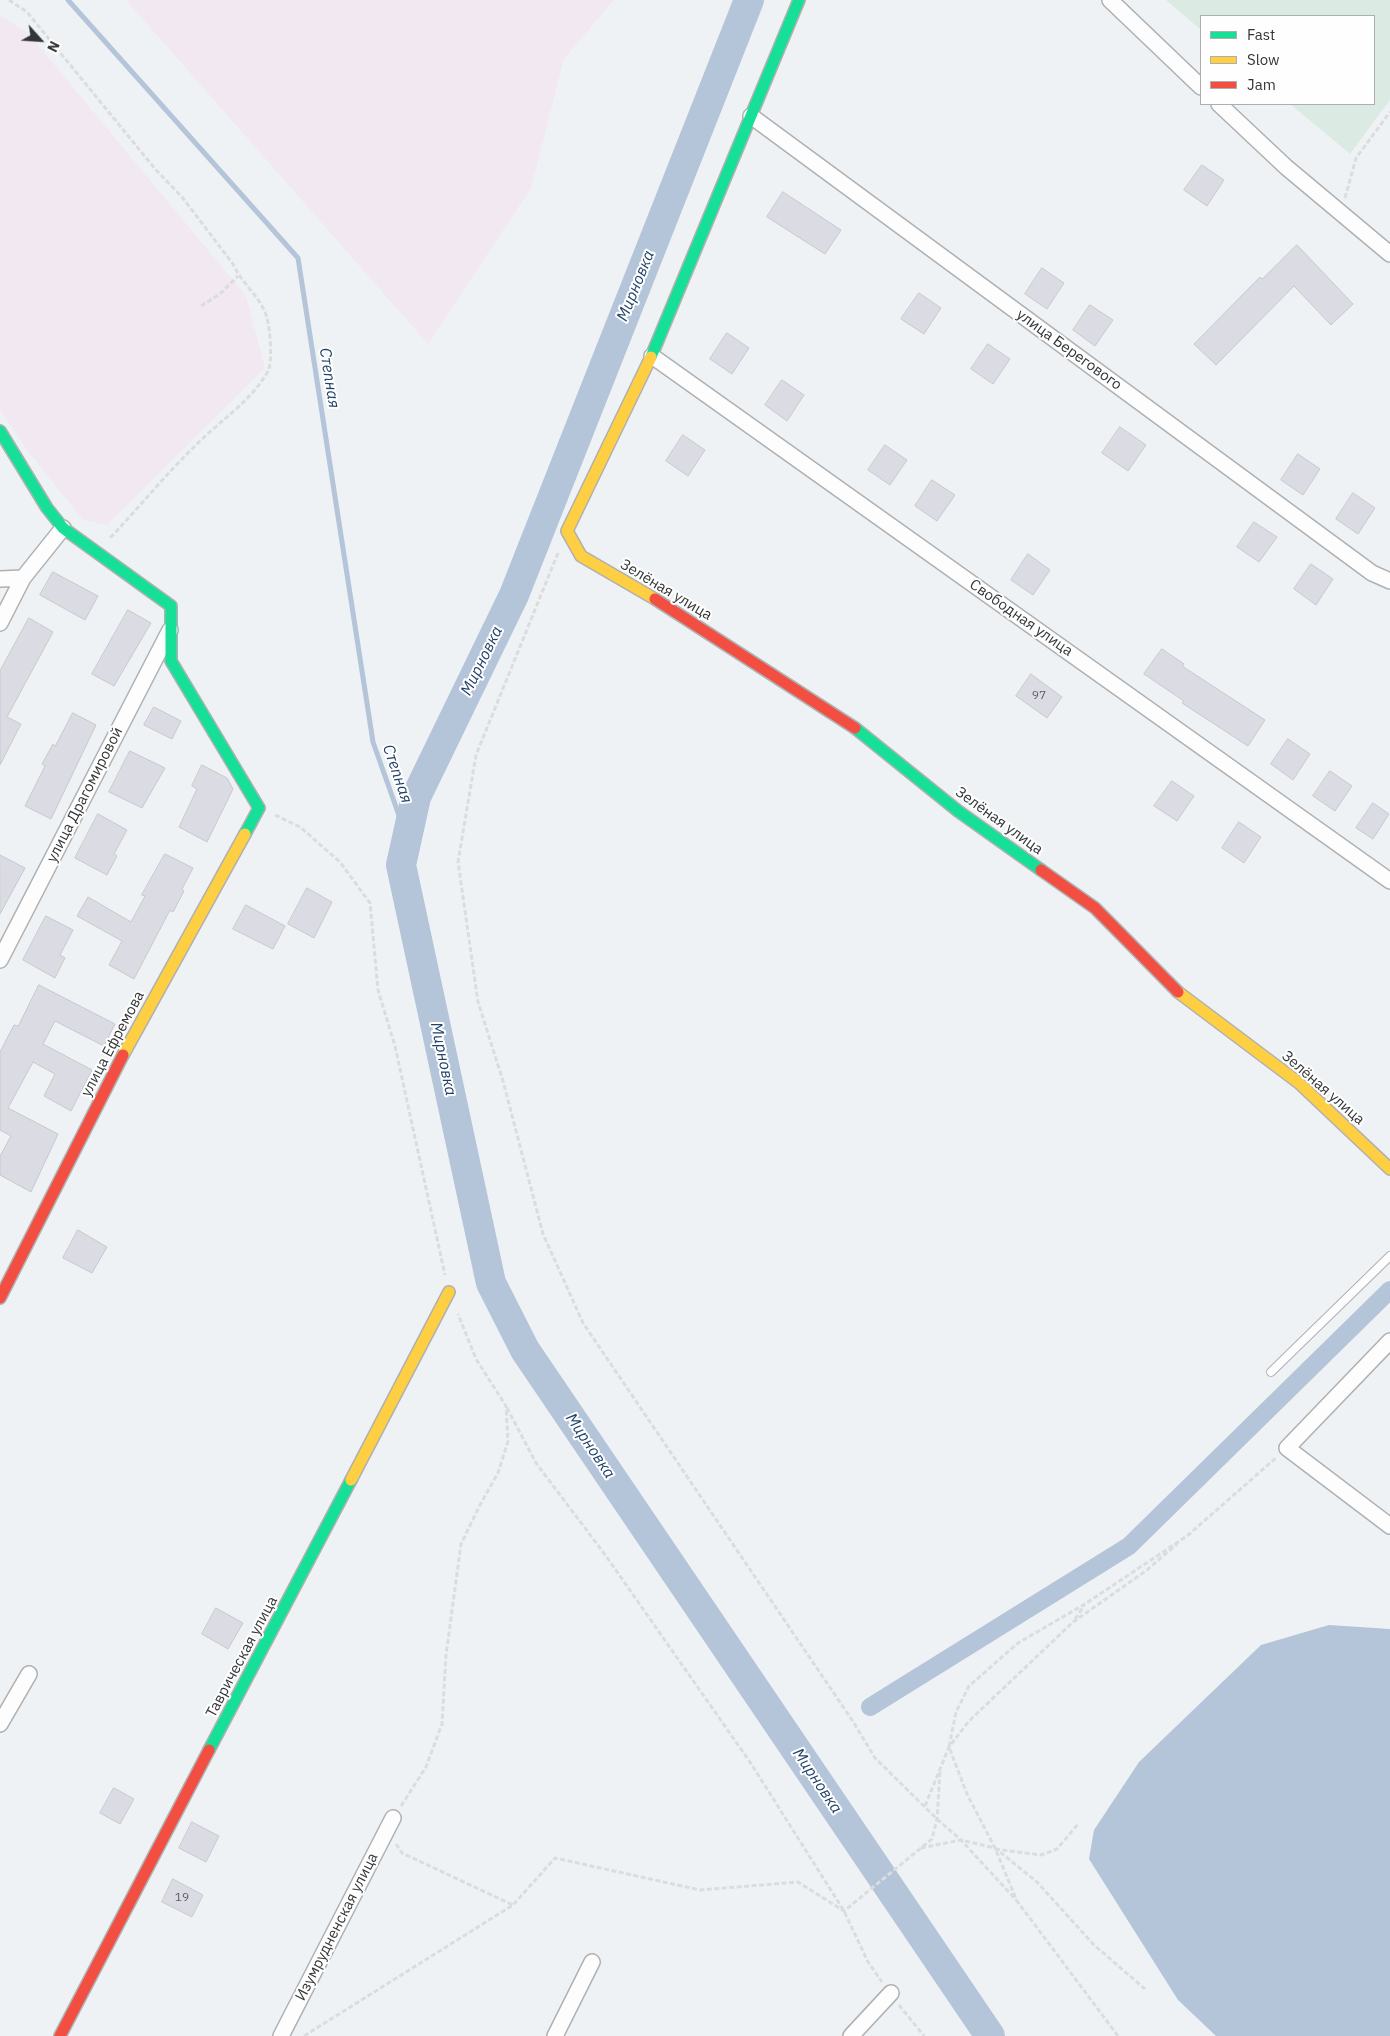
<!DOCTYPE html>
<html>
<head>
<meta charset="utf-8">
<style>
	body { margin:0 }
	#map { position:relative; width:1390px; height:2036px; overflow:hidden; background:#eff2f5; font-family:"IBM Plex Sans",sans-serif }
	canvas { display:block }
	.legend { position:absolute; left:1200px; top:15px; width:175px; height:90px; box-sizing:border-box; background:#fefefe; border:1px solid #adaeae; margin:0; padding:6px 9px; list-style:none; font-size:15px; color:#333537 }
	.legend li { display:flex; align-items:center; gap:10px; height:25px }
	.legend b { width:25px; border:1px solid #adaeae }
	.north { position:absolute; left:15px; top:15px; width:50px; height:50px; -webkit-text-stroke:4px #fefefe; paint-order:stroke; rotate:116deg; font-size:14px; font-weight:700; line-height:20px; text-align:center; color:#333537 }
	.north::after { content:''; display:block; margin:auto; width:18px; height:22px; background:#333537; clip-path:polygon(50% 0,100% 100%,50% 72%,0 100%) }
</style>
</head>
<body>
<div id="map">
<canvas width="1390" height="2036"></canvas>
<ul class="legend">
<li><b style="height:6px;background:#16e098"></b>Fast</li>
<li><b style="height:6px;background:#ffcf43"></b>Slow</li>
<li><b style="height:6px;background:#f24e42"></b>Jam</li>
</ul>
<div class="north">N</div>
</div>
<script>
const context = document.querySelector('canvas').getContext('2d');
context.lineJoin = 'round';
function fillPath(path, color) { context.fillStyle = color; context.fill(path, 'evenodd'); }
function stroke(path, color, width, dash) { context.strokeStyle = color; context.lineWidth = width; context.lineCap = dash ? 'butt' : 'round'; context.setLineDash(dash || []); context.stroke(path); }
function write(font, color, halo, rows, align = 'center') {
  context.font = font + ' "IBM Plex Sans",sans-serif'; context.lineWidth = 4; context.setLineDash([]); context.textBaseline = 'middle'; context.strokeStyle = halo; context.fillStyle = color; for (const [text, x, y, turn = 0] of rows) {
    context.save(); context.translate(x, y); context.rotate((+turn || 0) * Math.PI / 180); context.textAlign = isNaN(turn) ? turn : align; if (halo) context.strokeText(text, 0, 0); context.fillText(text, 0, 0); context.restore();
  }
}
fillPath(new Path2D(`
	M126,0H614L564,59L531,188L428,344Z
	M0,15L29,34L246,296L265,368L107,525L83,520L27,450L0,409Z`), '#f1e8f2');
fillPath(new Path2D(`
	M1166,0H1390V100L1350,154L1290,104H1374V16H1201V30Z`), '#dbebe3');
fillPath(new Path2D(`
	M1329,1625L1390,1629V2036H1216L1178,2000L1089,1859L1094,1830L1139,1762L1261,1645Z`), '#b4c4d9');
stroke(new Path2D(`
	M68,0L298,258L373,742L407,838`), '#b4c4d9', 5);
stroke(new Path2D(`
	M870,1707L1129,1546L1390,1290`), '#b4c4d9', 18);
stroke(new Path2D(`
	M749,0L514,595L416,797L401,865L491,1283L525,1350L990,2036`), '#b4c4d9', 30);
const building = new Path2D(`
	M1202,165L1224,180L1207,206L1184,190Z
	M783,192L841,230L825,254L767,217Z
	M1297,245L1353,304L1331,325L1294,286L1216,365L1194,344L1260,277L1262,279Z
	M1042,268L1064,283L1047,309L1025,294Z
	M919,293L941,308L924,334L901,319Z
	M1090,305L1113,320L1095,346L1073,330Z
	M727,333L749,348L732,374L710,359Z
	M988,344L1010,359L993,384L971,369Z
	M782,380L804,395L787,421L765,405Z
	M1120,427L1146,445L1128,471L1102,453Z
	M683,435L705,450L688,476L666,461Z
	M885,445L907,460L890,485L868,470Z
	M1298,454L1320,469L1303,495L1281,480Z
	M932,480L955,495L937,521L915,506Z
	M1353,493L1375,508L1358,534L1336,519Z
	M1254,522L1277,537L1259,562L1237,547Z
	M1028,554L1050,570L1033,595L1011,580Z
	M1311,564L1333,579L1316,605L1294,589Z
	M53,572L98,596L85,620L40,595Z
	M128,610L151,623L114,686L92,674Z
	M29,618L53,632L7,717L21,724L0,765V671Z
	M1162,649L1184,664L1182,666L1265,720L1248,746L1182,703L1184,701L1144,674Z
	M1031,674L1062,697L1047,718L1016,696Z
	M154,707L181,721L172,739L144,725Z
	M73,713L96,725L51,819L25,806L45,766L42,764L53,744L55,746Z
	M1288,739L1310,754L1293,780L1271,764Z
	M130,751L165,768L142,808L109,792Z
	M202,765L227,778L233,789L207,842L179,827L197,789L192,786Z
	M1330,771L1352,786L1335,811L1313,796Z
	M1172,781L1194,796L1177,821L1154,806Z
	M1373,803L1389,814L1373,839L1356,828Z
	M98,814L127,830L114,854L117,856L107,875L75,858Z
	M1239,822L1261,837L1244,863L1222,848Z
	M165,854L193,868L182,889L184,891L173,912L170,910L134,979L109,965L122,941L77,916L88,897L131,922L145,896L142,895Z
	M0,855L25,868L0,914Z
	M307,888L332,902L314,938L288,924Z
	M246,905L285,926L273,949L233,929Z
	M46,916L73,930L60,955L65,958L55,978L23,960Z
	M39,985L115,1024L104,1046L55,1021L43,1044L92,1070L71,1111L44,1096L55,1074L33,1062L8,1108L58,1134L31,1192L0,1175V1156L11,1136L0,1130V1052L14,1025L18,1026Z
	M78,1230L107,1247L92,1273L63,1258Z
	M216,1608L243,1623L228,1649L202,1634Z
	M114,1788L134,1799L120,1824L100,1813Z
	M192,1822L219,1836L206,1862L179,1848Z
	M173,1879L203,1895L192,1917L162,1902Z`);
fillPath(building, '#dbdbe3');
stroke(building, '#c7c8cb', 1);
const lane = new Path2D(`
	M1271,1372L1390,1256`);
const street = new Path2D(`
	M1110,0L1201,87
	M1219,104L1286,167L1390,254
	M751,116L1372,573L1390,581
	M652,356L1390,881
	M0,579L23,578
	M0,623L23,578L63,528
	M0,960L170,630
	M1390,1341L1287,1448L1390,1526
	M0,1724L29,1674
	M281,2036L393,1818
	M555,2036L592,1962
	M851,2036L891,1993`);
const fast = new Path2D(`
	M651,357L799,0
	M0,431L47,508L63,528L171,606V661L259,808L245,834
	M855,728L958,811L1041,870
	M209,1750L351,1480`);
const slow = new Path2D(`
	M651,357L567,531L581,556L655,599
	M1178,992L1299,1083L1390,1169
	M123,1055L245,834
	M351,1480L449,1292`);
const jam = new Path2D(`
	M655,599L855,728
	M1041,870L1095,908L1178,992
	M0,1298L123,1055
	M60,2036L209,1750`);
stroke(lane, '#aeb0b2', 10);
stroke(street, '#aeb0b2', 18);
stroke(fast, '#aeb0b2', 14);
stroke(slow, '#aeb0b2', 14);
stroke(jam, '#aeb0b2', 14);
stroke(new Path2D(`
	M9,0L27,12L156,170L182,197L233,264C242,284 261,297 267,318C270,329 273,361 268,371C251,402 218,422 194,447C164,476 138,509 109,539
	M1345,198L1356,158L1390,112
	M201,306L220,294L238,276
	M558,553L476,755L458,862L478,1002L503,1081L543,1234L583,1323L852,1720L875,1758L937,1819L961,1840L1017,1901
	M275,815L300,827L340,862L370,903L378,990L395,1046L445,1275
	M507,1408L536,1463L606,1556L750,1762L844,1911L868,1962L882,1982
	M1075,1619L1084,1606
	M401,1806L426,1767L442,1724L446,1655L461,1544L480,1505L498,1473L508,1441L506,1406L476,1359L458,1314
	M925,1806L949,1747L969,1721L1073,1622L1147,1570L1177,1544
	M396,1844L402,1853L513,1905
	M921,1848L961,1840L995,1848L1037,1882L1094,1945L1145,1989
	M995,1849L1041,1855L1057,1849L1078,1824
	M899,2005L924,2036
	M304,2036L513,1905L555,1858L700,1890L798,1882L844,1911L932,1839L937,1819L940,1772
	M1118,2036L1017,1901L995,1848L967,1794L949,1747L956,1712L969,1686L1018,1643L1085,1604L1187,1536L1277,1457`), '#dbdcdd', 3, [5, 2.5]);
stroke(lane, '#fdfdfe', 8);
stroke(street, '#fdfdfe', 15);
stroke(fast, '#16e098', 11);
stroke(slow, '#ffcf43', 11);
stroke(jam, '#f24e42', 11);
write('12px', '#5d5e62', null, [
	["97",1039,696],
	["19",182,1898]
]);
write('15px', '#333537', '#fefefe', [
	["улица Берегового",1069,350,36],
	["Зелёная улица",666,590,31],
	["Свободная улица",1021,618,35],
	["улица Драгомировой",85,795,-63],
	["Зелёная улица",999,821,36],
	["улица Ефремова",113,1044,-62],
	["Зелёная улица",1323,1088,41],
	["Таврическая улица",242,1657,-62],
	["Изумрудненская улица",337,1927,-63]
]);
write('italic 16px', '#224269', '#fefefe', [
	["Мирновка",636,286,-68],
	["Степная",329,378,81],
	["Мирновка",482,661,-64],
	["Степная",397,774,71],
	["Мирновка",443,1059,78],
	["Мирновка",590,1446,56],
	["Мирновка",817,1781,56]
]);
</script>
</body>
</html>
